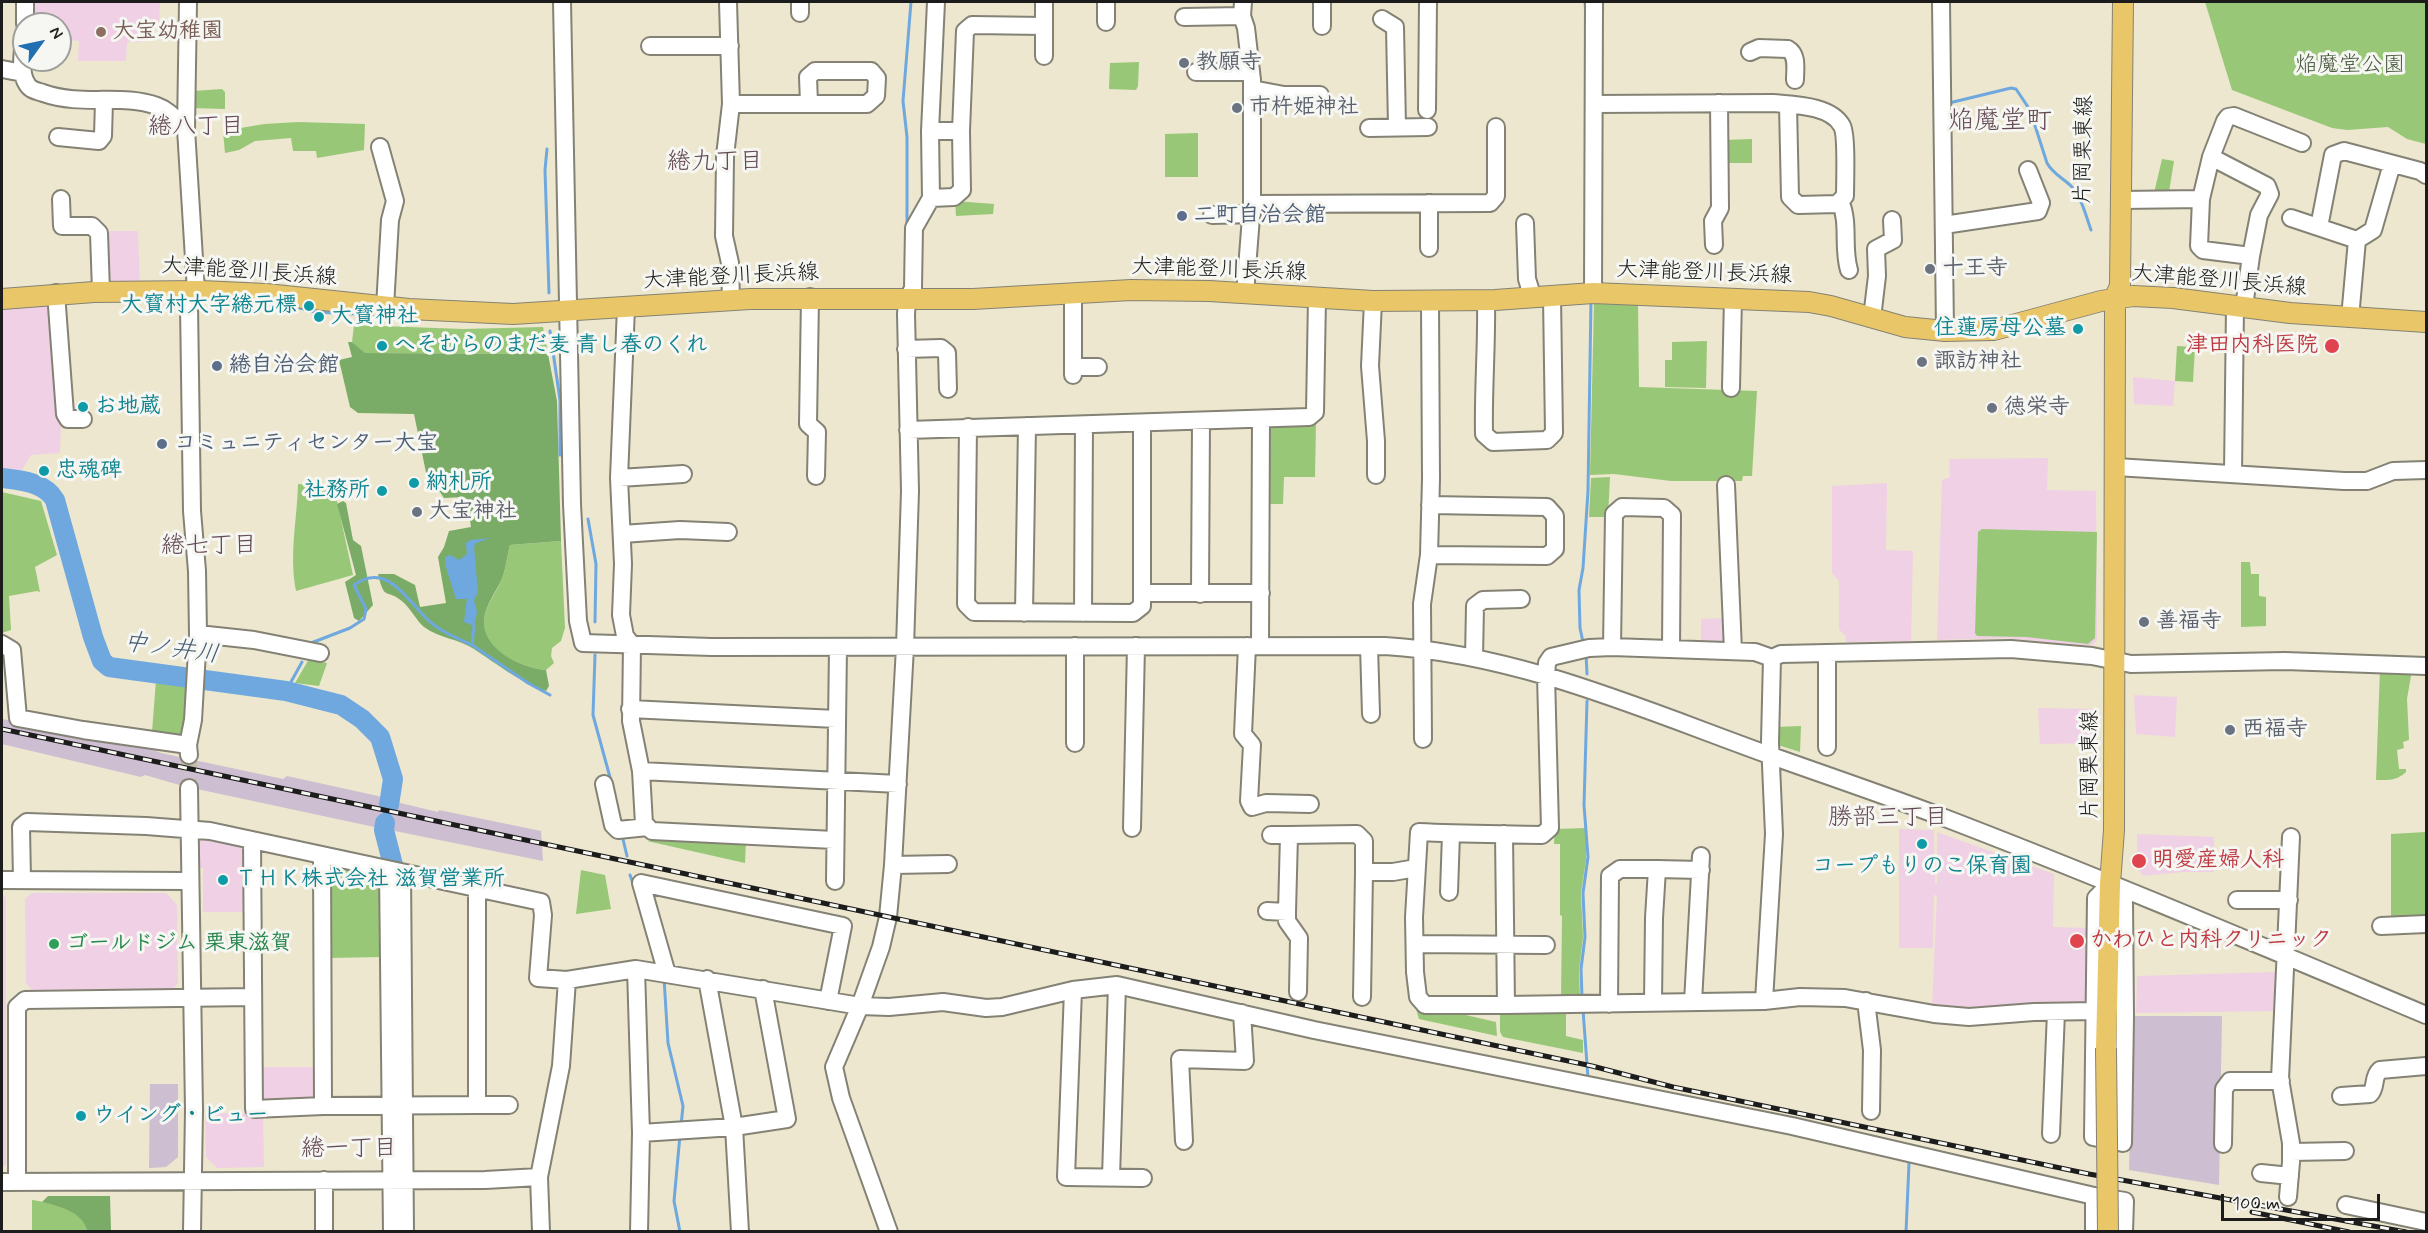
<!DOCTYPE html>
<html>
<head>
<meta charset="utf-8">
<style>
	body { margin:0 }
	#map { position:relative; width:2428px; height:1233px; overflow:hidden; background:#ece7ce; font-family:Mynerve,sans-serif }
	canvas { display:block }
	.frame { position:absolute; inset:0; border:3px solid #1c1c1c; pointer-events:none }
	.north { position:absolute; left:12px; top:12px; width:60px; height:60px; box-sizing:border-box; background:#f6f6f2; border:2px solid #9f9f9c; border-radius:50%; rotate:57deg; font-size:16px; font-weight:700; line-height:24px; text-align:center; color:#1c1c1c }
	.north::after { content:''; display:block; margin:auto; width:21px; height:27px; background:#1f6fb2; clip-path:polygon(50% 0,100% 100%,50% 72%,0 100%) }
	.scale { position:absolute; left:2221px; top:1194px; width:159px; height:27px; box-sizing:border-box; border:3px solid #1c1c1c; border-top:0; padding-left:8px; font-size:18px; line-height:21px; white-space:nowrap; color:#1c1c1c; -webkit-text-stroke:4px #f6f6f2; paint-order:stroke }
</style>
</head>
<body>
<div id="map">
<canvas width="2428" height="1233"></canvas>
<div class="frame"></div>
<div class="north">N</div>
<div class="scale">100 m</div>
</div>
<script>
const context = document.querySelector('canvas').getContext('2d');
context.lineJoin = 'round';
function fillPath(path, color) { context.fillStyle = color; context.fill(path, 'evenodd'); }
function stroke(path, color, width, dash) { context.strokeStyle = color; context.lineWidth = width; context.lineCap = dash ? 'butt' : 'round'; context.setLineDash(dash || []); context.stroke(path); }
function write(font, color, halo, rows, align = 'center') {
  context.font = font + ' Mynerve,"Klee One",sans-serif'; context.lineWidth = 6; context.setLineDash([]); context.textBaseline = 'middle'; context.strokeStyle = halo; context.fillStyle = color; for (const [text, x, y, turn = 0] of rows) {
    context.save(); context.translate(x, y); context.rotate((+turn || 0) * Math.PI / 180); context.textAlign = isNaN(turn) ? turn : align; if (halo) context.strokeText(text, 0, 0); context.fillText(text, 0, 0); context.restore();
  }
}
fillPath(new Path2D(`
	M30,2H160L159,22H142V42H127L126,61H78L79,41L60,39V24H30Z
	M106,231H138L140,286H106Z
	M54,304L61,416L60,453L31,455L22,470H2V310L6,306L30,307Z
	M2133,377L2175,381L2173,406L2134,404Z
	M2048,458L2047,490L2096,491L2097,640L2091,646L2006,638L1937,640L1942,480L1950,477L1949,459Z
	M1887,483L1886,550L1913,551L1911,641L1846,642V637L1839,629V581L1832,573V486Z
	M1727,618L1728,639L1722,645L1701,644V619Z
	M2134,695L2177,697L2175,737L2136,734Z
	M2038,708L2097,709L2098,743L2040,744Z
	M1899,829L1934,830L1935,884H1937V832L2054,874L2053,927L2090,928V999L2083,1006L1978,1011L1932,1007L1937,895H1934L1933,948H1899Z
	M195,833L244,843L247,912H203V868H195Z
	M2137,834L2214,837V872H2183L2143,876L2137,867Z
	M32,893H166L177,905L178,983L173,989L32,990L26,983L25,899Z
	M2,894L6,898V1164L2,1169Z
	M2278,972L2279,1011L2136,1013L2137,976Z
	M258,1067H319V1099L262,1103Z
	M205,1113H263L264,1167L217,1168L206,1157Z`), '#f0d0e5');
fillPath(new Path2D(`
	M2,719L143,745L161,753L283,779L287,776L378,796L385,799L387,802L385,806L393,807L396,802L438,812L439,810L541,831L543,861L390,830L391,823L382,820L379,828L183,786L145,775L141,777L2,744Z
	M2133,1016H2222L2219,1185L2129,1170Z
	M150,1084H178V1157L166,1167L149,1168Z`), '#cebed2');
fillPath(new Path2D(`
	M2205,2H2426V144L2407,139L2388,127L2347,130L2332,128L2232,90Z
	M1139,62L1138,86L1136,90L1109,89L1110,63Z
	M222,89L225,92V109L190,108L193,91Z
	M299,122L365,124L364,150L317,158L316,151H293L291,138L255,141L239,150L225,153L223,131L264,124Z
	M1198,133V177H1165V134Z
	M1752,139V163H1724V140Z
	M2162,159L2174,161L2169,192L2154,193Z
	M955,201L994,204L993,214L956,216Z
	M1594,302L1638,304L1639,387L1757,391L1752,476H1743L1742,481H1671L1614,474L1590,475Z
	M354,325L463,329L543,327L548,354L364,353L352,342Z
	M1707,341L1706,388L1665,387V360H1672V342Z
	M2177,346L2195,347L2193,382L2175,381Z
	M1316,424L1315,477H1284L1283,504H1268V431L1274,426Z
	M1610,477L1608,517H1589L1591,478Z
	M298,484L334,487L353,575L296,591C289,553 297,522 298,484Z
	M2,492L41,501L57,555L35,567L40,592L37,591L9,596L11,630L2,633Z
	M1982,529L2097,532L2095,638L2088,644L2026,637L1977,636L1975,633L1978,532Z
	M561,541L565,628L561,641L552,648L551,656L554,663L546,670C521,668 480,649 484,619C486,605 496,593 501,581C506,570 507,556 510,545Z
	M2241,562H2250L2251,574H2259V596L2266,597V626L2241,627Z
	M309,659L327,663L319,686L295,683Z
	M2380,668L2412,670L2407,699L2409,740L2403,742L2404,748L2397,750L2399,769H2406V772C2397,781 2388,780 2376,780Z
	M156,680L187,685L185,721L181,739L152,732Z
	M1801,726L1800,752L1775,744V727Z
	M1586,828V860L1581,893L1583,937L1579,971L1580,999H1561L1562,916L1560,915V844H1554L1555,829Z
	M2426,832V919L2391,921V834Z
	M660,837L746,841L745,863L647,841L660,840Z
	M331,862L382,877L383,957L328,958L327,865Z
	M581,870L605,875L611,909L576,914Z
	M1416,1009L1457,1013L1496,1022L1497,1036L1419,1019Z
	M1566,1009V1036L1583,1040V1053L1503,1037L1500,1032V1010Z
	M32,1200C51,1203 83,1209 87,1231L32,1232Z`), '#98c877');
fillPath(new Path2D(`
	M348,342H352L365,353L548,354L557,401L561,541L510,545C507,556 506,570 501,581C495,593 486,605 484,619C481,649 521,668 546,670L549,686L546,691C516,680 500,666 474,649C459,639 439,638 424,627C416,620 411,609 403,602C386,587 385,603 378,574H394L415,585L420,607L446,603L438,557L444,547L449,531L471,527L467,499L464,497L444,498L440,492H430L414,414L358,413L350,407L339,360L352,357Z
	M343,501L346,503L353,540L361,546L373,605L359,621L354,618L345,582L356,575L337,504Z
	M48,1196H110L111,1231H87C83,1212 59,1206 42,1202Z`), '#7aac68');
fillPath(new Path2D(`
	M490,538L476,543L474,547L478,592L474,600L477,612L474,626L464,622L467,599H456L445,564V557L450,555L459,560L467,554L466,543L471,540Z`), '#6fa8df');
stroke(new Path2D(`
	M1585,2L1586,16
	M1949,103L2011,88L2016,89L2030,110L2047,163C2053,174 2063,178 2071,186C2082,198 2086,216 2091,230
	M547,149L545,170L549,293
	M907,226V137L903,101L911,2
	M296,307L315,312L377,315
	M550,331L560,400V455
	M588,519L596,564L595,622
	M474,626L472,645L528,683L550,695
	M1583,642L1580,628L1579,590L1583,568L1588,491L1591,299
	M311,643L350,628L364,619L366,609L354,585C387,561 407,600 427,619C439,631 457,638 472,645
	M1586,654L1587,674
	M595,655L593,715L611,781
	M286,691L302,662
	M622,835L627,856
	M630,875L634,886
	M664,978L668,1043L683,1106L681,1126
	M1582,997L1581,969L1585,937L1583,893L1588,857L1584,805L1587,701
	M1583,1010L1588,1078
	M680,1232L674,1201L680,1135
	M1906,1232L1909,1163`), '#6fa8df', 3);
stroke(new Path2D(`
	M2,478C20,480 45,482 55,500L93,637L102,661L109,667L286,691L341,705L362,719L380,737L393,779L389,805
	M385,823L384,830L393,865`), '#6fa8df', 20);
stroke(new Path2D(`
	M189,755V788`), '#c2beaa', 16, [16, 8]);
const minor = new Path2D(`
	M188,2L186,129L196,291L189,305L192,511L197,571L198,634L193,720L188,745L189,755
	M562,2L572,504L578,621L583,643L712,647L1385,646C1519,654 1644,710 1769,755C1825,775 1881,794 1937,815C2102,878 2264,947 2426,1015
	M728,2L731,104L725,156L724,236L730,263L731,301
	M1106,2V22
	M1243,2L1242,16L1246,28L1252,80V204L1245,294
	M1322,2V26
	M1941,2L1945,331
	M800,13V2
	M1184,17L1242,16
	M1382,19L1395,27L1397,127
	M25,24V2
	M24,38C23,52 19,72 27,84C30,90 37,91 43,93C83,107 121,93 157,106C169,110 177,121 186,129
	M650,46H730
	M1750,52L1759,48L1788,49C1798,55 1795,69 1795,80
	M1044,56V2
	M2,69L23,73
	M1196,72H1251
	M1252,89L1284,95H1320
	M731,104H867L876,96L877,78L871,71H815L808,77L809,103
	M1595,104L1773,103C1793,105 1831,105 1842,126C1847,135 1845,183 1845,196L1837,204L1798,205L1790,197L1788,105
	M1427,110L1428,2
	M1369,128L1428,127
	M930,131H961
	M58,137L99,141L103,136L104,101
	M380,147L395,201L390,220L385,307
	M2211,157L2225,121L2228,117L2234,116L2302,143
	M931,198L954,197L962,190L961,131L965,31L972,25L1044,26
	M61,199L62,226H92L99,233L101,291
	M2201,199L2211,157L2267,186L2270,194L2259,215L2251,256
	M2121,200L2201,199L2199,246L2203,250L2251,256L2244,307
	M1840,201C1850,223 1842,247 1849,270
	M1429,203V248
	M1252,204L1490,203L1496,196V127
	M1212,215L1252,214
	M2291,218L2357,240L2373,230L2392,164
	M1525,223L1527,279L1533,298
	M1944,225L2038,211L2041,203L2028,170
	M2319,227L2333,155L2344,151L2420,171L2426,175
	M1714,245L1713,221L1720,208L1719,103
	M56,293L65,414L68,419H83
	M1073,293V375
	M1593,293L1594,2
	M810,297L808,424L817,432L816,476
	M1486,300C1487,345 1483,389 1484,434L1493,442L1547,440L1554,433L1552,296
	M1373,301L1370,366L1376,441V475
	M626,307L619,478L623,564L621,615L625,636L632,645L631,721L641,771L644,824L652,831L834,840
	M1872,318L1877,276L1876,249L1893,240L1892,220
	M2350,318L2357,240
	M906,349L941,348L947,353L948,389
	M1073,367H1098
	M1731,388L1733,298
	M968,427L966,604L974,612L1133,613L1142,606V423
	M908,430L1309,417L1315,412L1317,298
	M2116,467L2344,481H2367L2393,471L2426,470
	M2233,474L2235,306
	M619,478L683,474
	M1726,485L1733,651
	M622,534L680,530L728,532
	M1429,555L1547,556L1555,549V516L1547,507L1430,505
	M1142,593H1261
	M1200,594L1201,421
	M1024,613L1027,426
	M1083,613L1084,425
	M198,634L254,640L320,653
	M2,644L12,650L18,718L83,730L188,745
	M1075,646V743
	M1247,646L1243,734L1252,745L1249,801L1252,807L1266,803L1310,804
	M1260,646L1261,419
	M1369,646L1371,714
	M1612,647L1614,514L1622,507L1664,508L1672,515L1671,648
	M1474,658L1475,606L1483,600L1521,599
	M1772,658L1770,742L1774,834L1764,1001L1800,997L1845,998L1934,1014L1969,1017L2034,1012L2095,1011
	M630,709L836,719
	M1423,739L1422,604L1429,555L1431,479L1430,302
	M1827,747V654
	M641,771L898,784
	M604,784L613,825L618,830L648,827
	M189,788L194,1110L192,1232
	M1132,828L1136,646
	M1504,834L1506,1005H1425L1418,997L1415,972L1414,917L1419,832C1460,834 1501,834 1542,835L1550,828L1546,676L1547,663L1551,657L1589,648L1612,647L1755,652L1772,658L1781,654L2011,649L2092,656L2131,664L2285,661L2426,666
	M1271,835H1289
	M252,840L254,1109L323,1106L477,1105V888
	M322,856L323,1106
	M893,865L948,864
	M388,870L392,1232
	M402,873L405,1232
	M2,880L189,881
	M22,880L21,827L27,822L146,826L210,831L541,902L543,915L538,978L567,980L636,969L860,1006L889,1007L943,1002L986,1008L1002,1007L1073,990L1117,985L1314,1030L1792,1126L2094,1196L2125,1201L2124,1232
	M835,881L838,647
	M2110,884L2124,900L2125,1017L2123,1143L2093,1137L2096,898Z
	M1449,892L1451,834
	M2237,900H2289
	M1267,911L1287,912
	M2381,926L2426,924
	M1415,944L1546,945
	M636,969L641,1133L639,1232
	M667,974L641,883L843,926L828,1001
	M707,979L734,1127L740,1232
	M1073,990L1066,1177L1143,1178
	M1298,992L1299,938L1287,921V912L1289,835L1357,834L1364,841V872H1393L1416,868
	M1362,997L1364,872
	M1866,1001L1872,1050L1871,1111
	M1653,1002L1654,918L1657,869L1701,870
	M1693,1002L1701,856
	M1609,1004L1610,876L1620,869H1657
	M1506,1005L1764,1001
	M2341,1096L2370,1094C2377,1087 2372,1077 2380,1070L2426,1066
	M477,1105H509
	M641,1133L734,1127L787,1119L763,989
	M2051,1134L2056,1012
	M1184,1141L1180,1059L1245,1061L1242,1013
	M2223,1144L2224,1089L2230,1081H2281
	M2291,1152L2345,1151
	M2261,1173L2290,1176
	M1111,1177L1117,985
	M324,1180V1232
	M2,1182L485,1180L539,1177
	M17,1182V1007L25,1000L253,997
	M2094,1196V1232
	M2288,1197L2291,1162V1143L2280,1079L2291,837
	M2346,1205L2426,1222
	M541,1232L539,1177L561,1066L567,980
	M889,1232L841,1098L834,1067L860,1006L881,947L888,917L893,865L905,647L910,491L906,314L907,301L913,288L914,228L931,198L930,131L936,2`);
const major = new Path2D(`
	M2,299L94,292L201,291L266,294L409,309L513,314L750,299H973L1131,290L1209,291L1373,301L1495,300L1593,293L1809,302L1831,306L1905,327L1945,331L1994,330L2101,301L2133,296L2173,298L2290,313L2426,322
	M2106,1048L2110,884L2114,830L2115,297L2120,286L2123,2`);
stroke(minor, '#848275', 20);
stroke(major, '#848275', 22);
stroke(minor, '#fff', 16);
stroke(major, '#e9c769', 20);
const rail = new Path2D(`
	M2,729L1592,1066L1673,1087L2089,1174L2406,1232
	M2252,1212L2349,1232`);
stroke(rail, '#1c1c1c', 5);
stroke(rail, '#f6f6f2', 3, [9]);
const majorBridge = new Path2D(`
	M2106,1048L2108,1232`);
stroke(majorBridge, '#848275', 22, []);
stroke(majorBridge, '#e9c769', 20);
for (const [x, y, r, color] of [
	[101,32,6,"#8d6e63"],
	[1184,63,6,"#6b7280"],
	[1237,108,6,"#6b7280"],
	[1182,216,6,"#5c6f8a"],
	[1930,269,6,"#6b7280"],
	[309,306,6,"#0f9aa8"],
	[319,317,6,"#0f9aa8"],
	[2078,329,6,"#0f9aa8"],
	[382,346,6,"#0f9aa8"],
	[2332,346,8,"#e0444e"],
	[1922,362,6,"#6b7280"],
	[217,366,6,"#5c6f8a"],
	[83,407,6,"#0f9aa8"],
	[1992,408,6,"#6b7280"],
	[162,444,6,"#5c6f8a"],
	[44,471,6,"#0f9aa8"],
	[414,483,6,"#0f9aa8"],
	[382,491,6,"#0f9aa8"],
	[417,512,6,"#6b7280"],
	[2144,622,6,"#6b7280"],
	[2230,730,6,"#6b7280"],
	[1922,844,6,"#0f9aa8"],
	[2139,861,8,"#e0444e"],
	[223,880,6,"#0f9aa8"],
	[2077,941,8,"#e0444e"],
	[54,944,6,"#2e9e5b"],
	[81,1116,6,"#0f9aa8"]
]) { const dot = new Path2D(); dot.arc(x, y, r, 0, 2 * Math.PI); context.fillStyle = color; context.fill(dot); stroke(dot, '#f6f6f2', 2); }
write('bold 22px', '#785e54', '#f6f6f2', [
	["大宝幼稚園",113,32]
], 'left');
write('bold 22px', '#5b616d', '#f6f6f2', [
	["教願寺",1196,63],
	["市杵姫神社",1249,108],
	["十王寺",1942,269],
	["諏訪神社",1934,362],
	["徳栄寺",2004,408],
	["大宝神社",429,512],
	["善福寺",2156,622],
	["西福寺",2242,730]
], 'left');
write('22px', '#47583c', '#f6f6f2', [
	["焔魔堂公園",2350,66]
]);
write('22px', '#1c1c1c', '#f6f6f2', [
	["片岡栗東線",2085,150,-89],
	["大津能登川長浜線",1219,271,2],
	["大津能登川長浜線",249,273,4],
	["大津能登川長浜線",1704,274,2],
	["大津能登川長浜線",731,278,-3],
	["大津能登川長浜線",2219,282,5],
	["片岡栗東線",2091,765,-90]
]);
write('bold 22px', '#4e5e75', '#f6f6f2', [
	["二町自治会館",1194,216],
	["綣自治会館",229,366],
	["コミュニティセンター大宝",174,444]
], 'left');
write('bold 22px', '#0d838f', '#f6f6f2', [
	["大寳村大字綣元標",297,306,"right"],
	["大寳神社",331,317],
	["住蓮房母公墓",2066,329,"right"],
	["へそむらのまだ麦 青し春のくれ",394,346],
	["お地蔵",95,407],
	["忠魂碑",56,471],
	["納札所",426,483],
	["社務所",370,491,"right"],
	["コープもりのこ保育園",1922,867,"center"],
	["ＴＨＫ株式会社 滋賀営業所",235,880],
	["ウイング・ビュー",93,1116]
], 'left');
write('bold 22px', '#be3a42', '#f6f6f2', [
	["津田内科医院",2318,346,"right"],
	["明愛産婦人科",2152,861],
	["かわひと内科クリニック",2090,941]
], 'left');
write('bold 22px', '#27864d', '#f6f6f2', [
	["ゴールドジム 栗東滋賀",66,944]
], 'left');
write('24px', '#644a54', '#f6f6f2', [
	["綣八丁目",196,128],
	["綣九丁目",715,163],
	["綣七丁目",209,547],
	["勝部三丁目",1888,819],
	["綣一丁目",349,1150]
]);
write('italic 24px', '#415b74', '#f6f6f2', [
	["中ノ井川",171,650,8]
]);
write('26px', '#644a54', '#f6f6f2', [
	["焔魔堂町",2000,123]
]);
</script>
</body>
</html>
